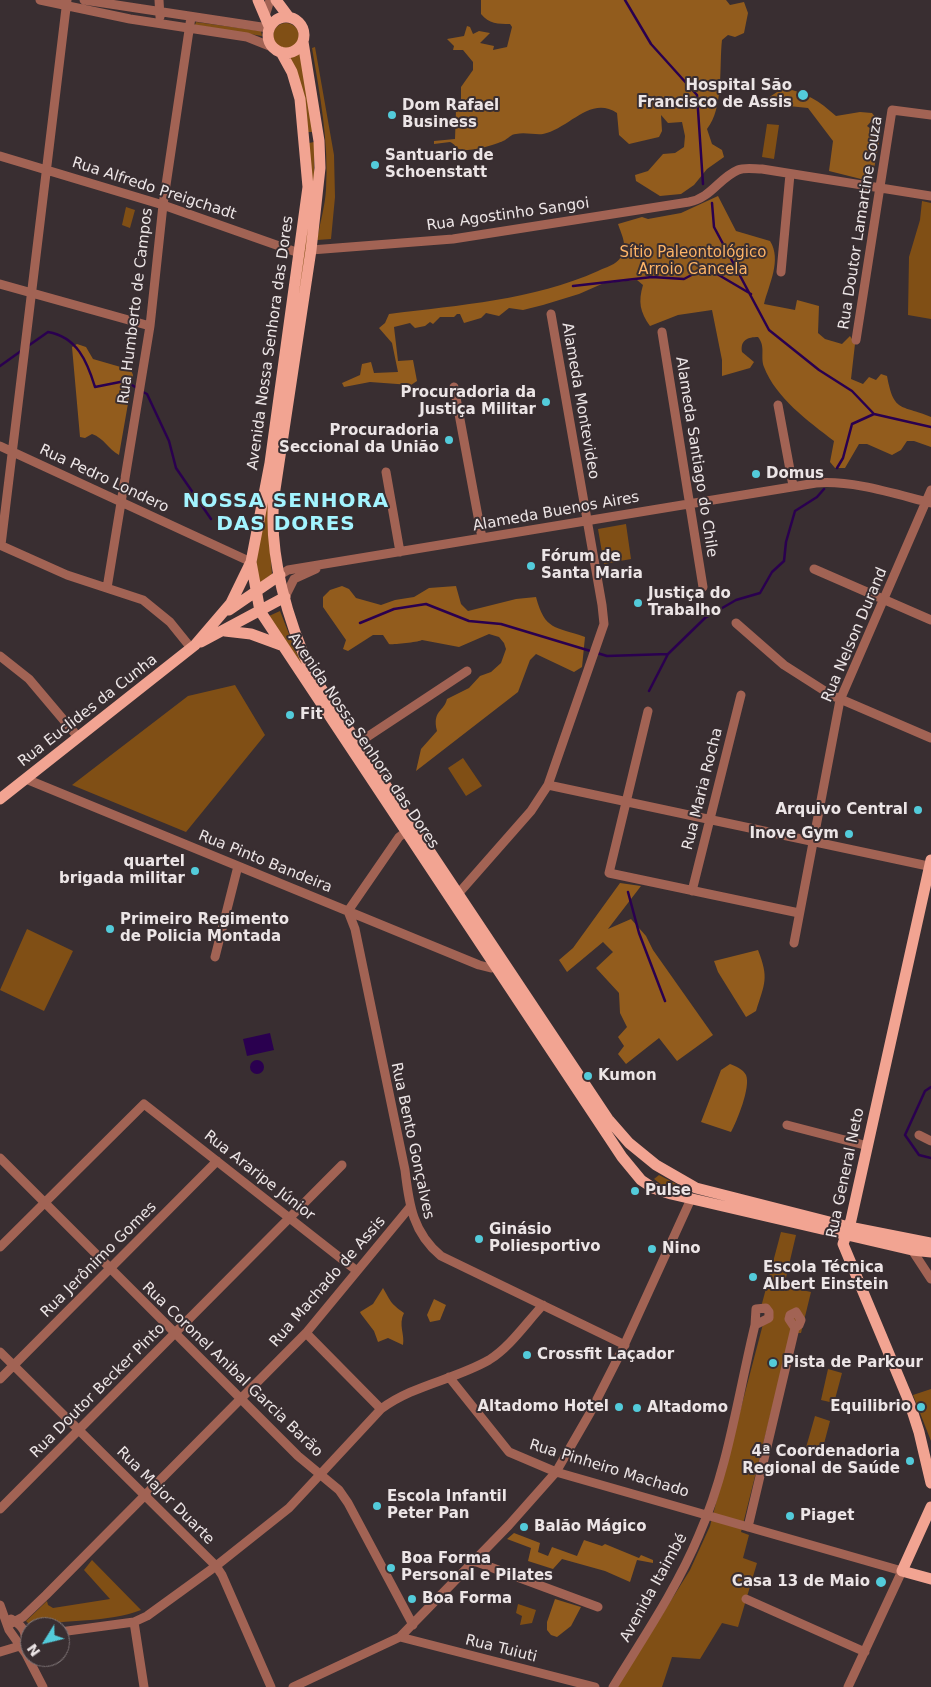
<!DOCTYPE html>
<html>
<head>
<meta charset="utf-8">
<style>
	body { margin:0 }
	#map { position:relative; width:931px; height:1687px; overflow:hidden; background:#392e31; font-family:"DejaVu Sans",sans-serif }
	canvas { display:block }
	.north { position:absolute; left:20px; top:1617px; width:50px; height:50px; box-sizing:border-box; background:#392e31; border:1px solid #817779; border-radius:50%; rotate:234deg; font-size:14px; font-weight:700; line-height:20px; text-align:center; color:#ece5e6 }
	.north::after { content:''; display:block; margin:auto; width:18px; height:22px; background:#53cbda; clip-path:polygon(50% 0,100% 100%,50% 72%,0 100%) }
</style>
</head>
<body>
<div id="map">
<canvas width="931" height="1687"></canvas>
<div class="north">N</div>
</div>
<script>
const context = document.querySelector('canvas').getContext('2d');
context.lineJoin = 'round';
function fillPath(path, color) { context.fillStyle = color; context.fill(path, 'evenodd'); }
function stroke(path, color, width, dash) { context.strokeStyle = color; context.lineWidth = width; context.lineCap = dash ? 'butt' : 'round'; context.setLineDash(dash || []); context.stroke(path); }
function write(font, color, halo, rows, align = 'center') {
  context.font = font + ' "DejaVu Sans",sans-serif'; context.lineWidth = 4; context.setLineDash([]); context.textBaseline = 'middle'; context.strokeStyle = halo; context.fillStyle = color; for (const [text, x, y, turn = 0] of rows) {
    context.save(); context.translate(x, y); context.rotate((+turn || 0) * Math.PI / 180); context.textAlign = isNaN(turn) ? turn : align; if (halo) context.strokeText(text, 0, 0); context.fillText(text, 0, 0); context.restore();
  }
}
fillPath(new Path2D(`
	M196,22L261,31L262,36L195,25Z
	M273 36a13 13 0 1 1 26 0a13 13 0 1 1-26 0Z
	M315,47L334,155L335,197L331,239L317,240C320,223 325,206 326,190C329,142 320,95 312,48Z
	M301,53L313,132H308L290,58Z
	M767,124L779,125L774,159L762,157Z
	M314,142V193L269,538L272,574L257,585L256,564L309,143Z
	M922,201L931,203V319L908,315L909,257L920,220Z
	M126,207L135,210L130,228L122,225Z
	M626,524L631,559L604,564L598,529Z
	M280,611L296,652L314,684L269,616Z
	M235,685L265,735L186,832L72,785L188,696Z
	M463,758L482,786L466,796L448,768Z
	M27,929L73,951L44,1011L0,990Z
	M659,1175L682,1187L681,1191L662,1185L654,1179Z
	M781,1232L796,1235L784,1286L811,1292L801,1333H791L741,1532L749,1535L743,1558L757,1563L738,1627L722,1623L700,1659L672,1657L662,1687H617L690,1570L710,1526L763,1324L765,1313L760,1311Z
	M828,1369L842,1373L834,1403L821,1400Z
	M931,1389V1441L913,1395Z
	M815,1416L830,1421L821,1455L805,1451Z
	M92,1560L141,1610C107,1623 67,1619 31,1626L26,1621L47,1601L48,1605L53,1608L110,1599L84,1570Z
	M518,1604L536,1610L532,1623L520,1625L522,1616L516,1613Z`), '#804f15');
fillPath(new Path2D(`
	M481,0H726L730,5L744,2L748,13L744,33L735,37L728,35L722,40C719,66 724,108 707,129L712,144L722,150L724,157L707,169L694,185L681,194L660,196L636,181L635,175L648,171L663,154L675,153L684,147L685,136L682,122L668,123L661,115L662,131L659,137L629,144L619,135L617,113C590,95 569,129 543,134C535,135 525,132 516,134C511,134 508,139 503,141C495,145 467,153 459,149C455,147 455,144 450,142L434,144V141L455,139L456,110L461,101V87L473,70V62L463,50H453L454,46L447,39L464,36L467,26L470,27L473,34L479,31L490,33L480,43L494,46L493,50L507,47L512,27L510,24C498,24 489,24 481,14Z
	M783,88C806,92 819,101 836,116L860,112L872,113L875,117L867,126L871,129L878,125L881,132L873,174L865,180L829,171L833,141L808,108L779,105L768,98Z
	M718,196L736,231L770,241C782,260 769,284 764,304L795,310L797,300L819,306L818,333L825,339L842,344L850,336L855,344L851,379L863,384L869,377L876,380L881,374L887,376C894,413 900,404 931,417V447L914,441H907L901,450L892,455L867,444H859L845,468H835L830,462L834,441C808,421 776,398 764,367C760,356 766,347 758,337C748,337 740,340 742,352L754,362L750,368L722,376V360L712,310L678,315L650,326C640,312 638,302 643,285L637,280L604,283L579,294L543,305L523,310L509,308L499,316L486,313L481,318L464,323L460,314H457L454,317H440L433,324L430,322L425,326L415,328L410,323L394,327L398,361L413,360L417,381L411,385L370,382L344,387L342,383L360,375L362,364L371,362L374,373L398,372L392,343L379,328L385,323L389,314C460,305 533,300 598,271C606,267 616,265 621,257C628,246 622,236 618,224L642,217L648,219L681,213Z
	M77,344L86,347L93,359L131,370L133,375L119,455C108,449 104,438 92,434L85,438L80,437L72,347Z
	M342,586L349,589L356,598L381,605L395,600L414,597L429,588L456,586L461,604L468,611L516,599L536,597C545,631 555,626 585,637L582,667L574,672L536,654L530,660L518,692L416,771L421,749L437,731C432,710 444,712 447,699L469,688L480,676L491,672L501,663L506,649L504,643L499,637L489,634L459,647L422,640C419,642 392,645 389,644L383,635H373L348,651L343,649L346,640L323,607V597L330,590Z
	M620,883L641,886L608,929L631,919L646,936L653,950L713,1035L677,1061L659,1038L626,1064L618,1054L624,1046L618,1037L627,1027L620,1013L619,993L596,968L613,952L603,942L567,972L559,960L573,948Z
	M758,950C769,978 765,983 756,1011L746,1017L718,972L714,961Z
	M730,1064C735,1066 743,1069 746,1075C751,1087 737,1121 731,1132L701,1122L721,1070Z
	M383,1288C392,1303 389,1302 404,1313C398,1325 405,1334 403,1345L388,1338L378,1342L374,1331L361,1314L360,1312L373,1304Z
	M434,1299L446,1305L440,1320L430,1322L427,1315Z
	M514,1533L540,1543L538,1552L548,1556L552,1547L577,1556L584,1540L602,1546L605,1544L639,1558L641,1555L653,1560V1563L637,1560L630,1582L605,1571L562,1559L553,1569L528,1561L531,1548L507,1539Z
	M555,1599L581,1607L571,1626L557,1637L551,1635L547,1630V1622Z`), '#925c1d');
fillPath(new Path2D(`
	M270,1033L274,1050L247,1056L243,1039Z
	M250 1067a7 7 0 1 1 14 0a7 7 0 1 1-14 0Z`), '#2a004f');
stroke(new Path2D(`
	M625,0L651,44L697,95L703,184
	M712,203L714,227L769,330L819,370L852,391L874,414
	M573,286L652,277L684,279L699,271L717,274L751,294
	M28,346L48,332C77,337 87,361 95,387L125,381L137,388
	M0,366L21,351
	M141,391L147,394L169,441L176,468L211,519
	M874,414L931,427
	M837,468L843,458L852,424L874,414
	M360,623L394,609L426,604L469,621L501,624L607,656L668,654L705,618L736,600L760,593L772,572L784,561L786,542L795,511L817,497L824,489
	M649,691L668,654
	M628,892L639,933L665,1001
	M931,1087L925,1091L905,1135L919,1155L931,1158`), '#2a004f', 2.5);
stroke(new Path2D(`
	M40,0L130,19L247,37L272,47
	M84,0L268,28
	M159,0L160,17
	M266,13L270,0
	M0,156L163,205L299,253
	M311,250L453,239L689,202C711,198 719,178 738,170C745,167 755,169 762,169L931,196
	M781,272L790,174
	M0,284L150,326
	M662,332L703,587
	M856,340L892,110L931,115
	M454,387L482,538
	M778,405L793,486
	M0,446L251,562
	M386,472L400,552
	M0,545L67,575L143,600L170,622L191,648
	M1,545L67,0
	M814,569L931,620
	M280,575L288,570L816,483C853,480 895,494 931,503
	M107,588L150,326L163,205L191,17
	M285,597L294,579L316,569
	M736,623L784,665L831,695L931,738
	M0,656L29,679L78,737
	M648,711L609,873L799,913
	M358,743L467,671
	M26,779L479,965L491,968L501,964
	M548,785L928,866
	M692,891L741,695
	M458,894L531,811L548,785L604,624L602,605L551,314
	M348,911L355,929L405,1170C409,1205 413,1233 441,1256L625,1345
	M348,911L399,837L411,828
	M794,943L840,700L931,490
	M215,957L238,866
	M787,1125L868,1146
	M919,1135L931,1141
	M0,1158L298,1456L339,1490L348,1503L413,1625
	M0,1247L144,1104L357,1271
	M912,1250L931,1279
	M306,1333L381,1409
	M0,1352L216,1566L222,1575L271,1687
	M449,1377L509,1452L556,1472L902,1571L848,1687
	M0,1379L217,1161
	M0,1509L342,1165
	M748,1527L795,1328L799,1325L801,1320L796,1312L790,1315L789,1319L795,1328
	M474,1561L598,1607
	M746,1599L865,1652
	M0,1605L9,1630L26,1654L43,1687
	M11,1619C29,1629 25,1637 26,1654
	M134,1622L144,1687
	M8,1625L23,1617L46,1595L306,1333L410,1207
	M60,1632L134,1622L147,1616L216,1566L289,1508L381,1409C413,1385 454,1380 489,1360C510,1347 526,1323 543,1305
	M400,1637L595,1687
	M0,1652L23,1645
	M293,1687L400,1637L509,1525L556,1472L590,1413L622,1350L691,1199
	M613,1687C643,1638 677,1588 699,1535C728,1469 738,1395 755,1325L769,1318V1312L766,1308L756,1309L755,1325`), '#a26354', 9);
stroke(new Path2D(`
	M258,0L269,26
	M276,0L288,16
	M268 35a18 18 0 1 1 36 0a18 18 0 1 1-36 0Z
	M303,42L319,141L320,168L311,250L274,496C268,556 288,622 313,676L608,1119L629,1143L656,1165L696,1188L849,1227L931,1243
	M281,52L292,72L300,99L308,187L270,463L251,562L260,611L622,1157L641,1180L653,1188L671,1194L912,1250L931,1252
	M229,610L280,575
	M225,631L251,634L281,645
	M201,642L285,597
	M0,799L195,645L231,603L250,564
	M931,860L851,1220L843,1244L910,1404L919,1432L931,1483
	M931,1507L902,1571L931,1579`), '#f2a492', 11);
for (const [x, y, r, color] of [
	[803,95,6,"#53cbda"],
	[392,115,5,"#53cbda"],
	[375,165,5,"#53cbda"],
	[546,402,5,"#53cbda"],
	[449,440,5,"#53cbda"],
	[756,474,5,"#53cbda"],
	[531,566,5,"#53cbda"],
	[638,603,5,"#53cbda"],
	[290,715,5,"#53cbda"],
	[918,810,5,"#53cbda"],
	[849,834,5,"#53cbda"],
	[195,871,5,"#53cbda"],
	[110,929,5,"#53cbda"],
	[588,1076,5,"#53cbda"],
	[635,1191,5,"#53cbda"],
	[479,1239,5,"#53cbda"],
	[652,1249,5,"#53cbda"],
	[753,1277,5,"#53cbda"],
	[527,1355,5,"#53cbda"],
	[773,1363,5,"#53cbda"],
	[619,1407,5,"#53cbda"],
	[921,1407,5,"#53cbda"],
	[637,1408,5,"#53cbda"],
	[910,1461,5,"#53cbda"],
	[377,1506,5,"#53cbda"],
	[790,1516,5,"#53cbda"],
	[524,1527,5,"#53cbda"],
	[391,1568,5,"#53cbda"],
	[881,1582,6,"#53cbda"],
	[412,1599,5,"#53cbda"]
]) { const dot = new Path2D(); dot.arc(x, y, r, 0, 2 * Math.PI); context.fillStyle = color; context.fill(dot); stroke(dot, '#392e31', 2); }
write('bold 15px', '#ece5e6', '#392e31', [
	["Hospital São",792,86,"right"],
	["Francisco de Assis",792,103,"right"],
	["Dom Rafael",402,106],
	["Business",402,123],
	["Santuario de",385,156],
	["Schoenstatt",385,173],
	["Procuradoria da",536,393,"right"],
	["Justiça Militar",536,410,"right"],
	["Procuradoria",439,431,"right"],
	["Seccional da União",439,448,"right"],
	["Domus",766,474],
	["Fórum de",541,557],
	["Santa Maria",541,574],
	["Justiça do",648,594],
	["Trabalho",648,611],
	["Fit",300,715],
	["Arquivo Central",908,810,"right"],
	["Inove Gym",839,834,"right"],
	["quartel",185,862,"right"],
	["brigada militar",185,879,"right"],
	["Primeiro Regimento",120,920],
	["de Policia Montada",120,937],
	["Kumon",598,1076],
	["Pulse",645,1191],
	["Ginásio",489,1230],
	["Poliesportivo",489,1247],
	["Nino",662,1249],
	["Escola Técnica",763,1268],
	["Albert Einstein",763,1285],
	["Crossfit Laçador",537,1355],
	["Pista de Parkour",783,1363],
	["Altadomo Hotel",609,1407,"right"],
	["Equilibrio",911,1407,"right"],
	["Altadomo",647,1408],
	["4ª Coordenadoria",900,1452,"right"],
	["Regional de Saúde",900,1469,"right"],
	["Escola Infantil",387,1497],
	["Peter Pan",387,1514],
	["Piaget",800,1516],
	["Balão Mágico",534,1527],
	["Boa Forma",401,1559],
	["Personal e Pilates",401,1576],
	["Casa 13 de Maio",870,1582,"right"],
	["Boa Forma",422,1599]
], 'left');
write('15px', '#ece5e6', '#392e31', [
	["Rua Alfredo Preigchadt",154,189,18],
	["Rua Agostinho Sangoi",508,215,-8],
	["Rua Doutor Lamartine Souza",861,223,-81],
	["Rua Humberto de Campos",136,306,-83],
	["Avenida Nossa Senhora das Dores",271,343,-82],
	["Alameda Montevideo",580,401,80],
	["Alameda Santiago do Chile",696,457,81],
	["Rua Pedro Londero",104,479,25],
	["Alameda Buenos Aires",556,512,-10],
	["Rua Nelson Durand",855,635,-67],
	["Rua Euclides da Cunha",88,711,-38],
	["Avenida Nossa Senhora das Dores",363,741,56],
	["Rua Maria Rocha",703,789,-76],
	["Rua Pinto Bandeira",265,862,22],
	["Rua Bento Gonçalves",412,1141,78],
	["Rua General Neto",846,1173,-78],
	["Rua Araripe Júnior",259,1176,38],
	["Rua Jerônimo Gomes",99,1260,-45],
	["Rua Machado de Assis",328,1282,-49],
	["Rua Coronel Anibal Garcia Barão",232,1370,44],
	["Rua Doutor Becker Pinto",98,1391,-45],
	["Rua Pinheiro Machado",609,1469,17],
	["Rua Major Duarte",165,1496,45],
	["Avenida Itaimbé",654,1588,-61],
	["Rua Tuiuti",501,1649,14]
]);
write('15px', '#feb467', '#392e31', [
	["Sítio Paleontológico",693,253],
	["Arroio Cancela",693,270]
]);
context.letterSpacing = '1px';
write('bold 20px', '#a3f4ff', '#392e31', [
	["NOSSA SENHORA",286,502],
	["DAS DORES",286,525]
]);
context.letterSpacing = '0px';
</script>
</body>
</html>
